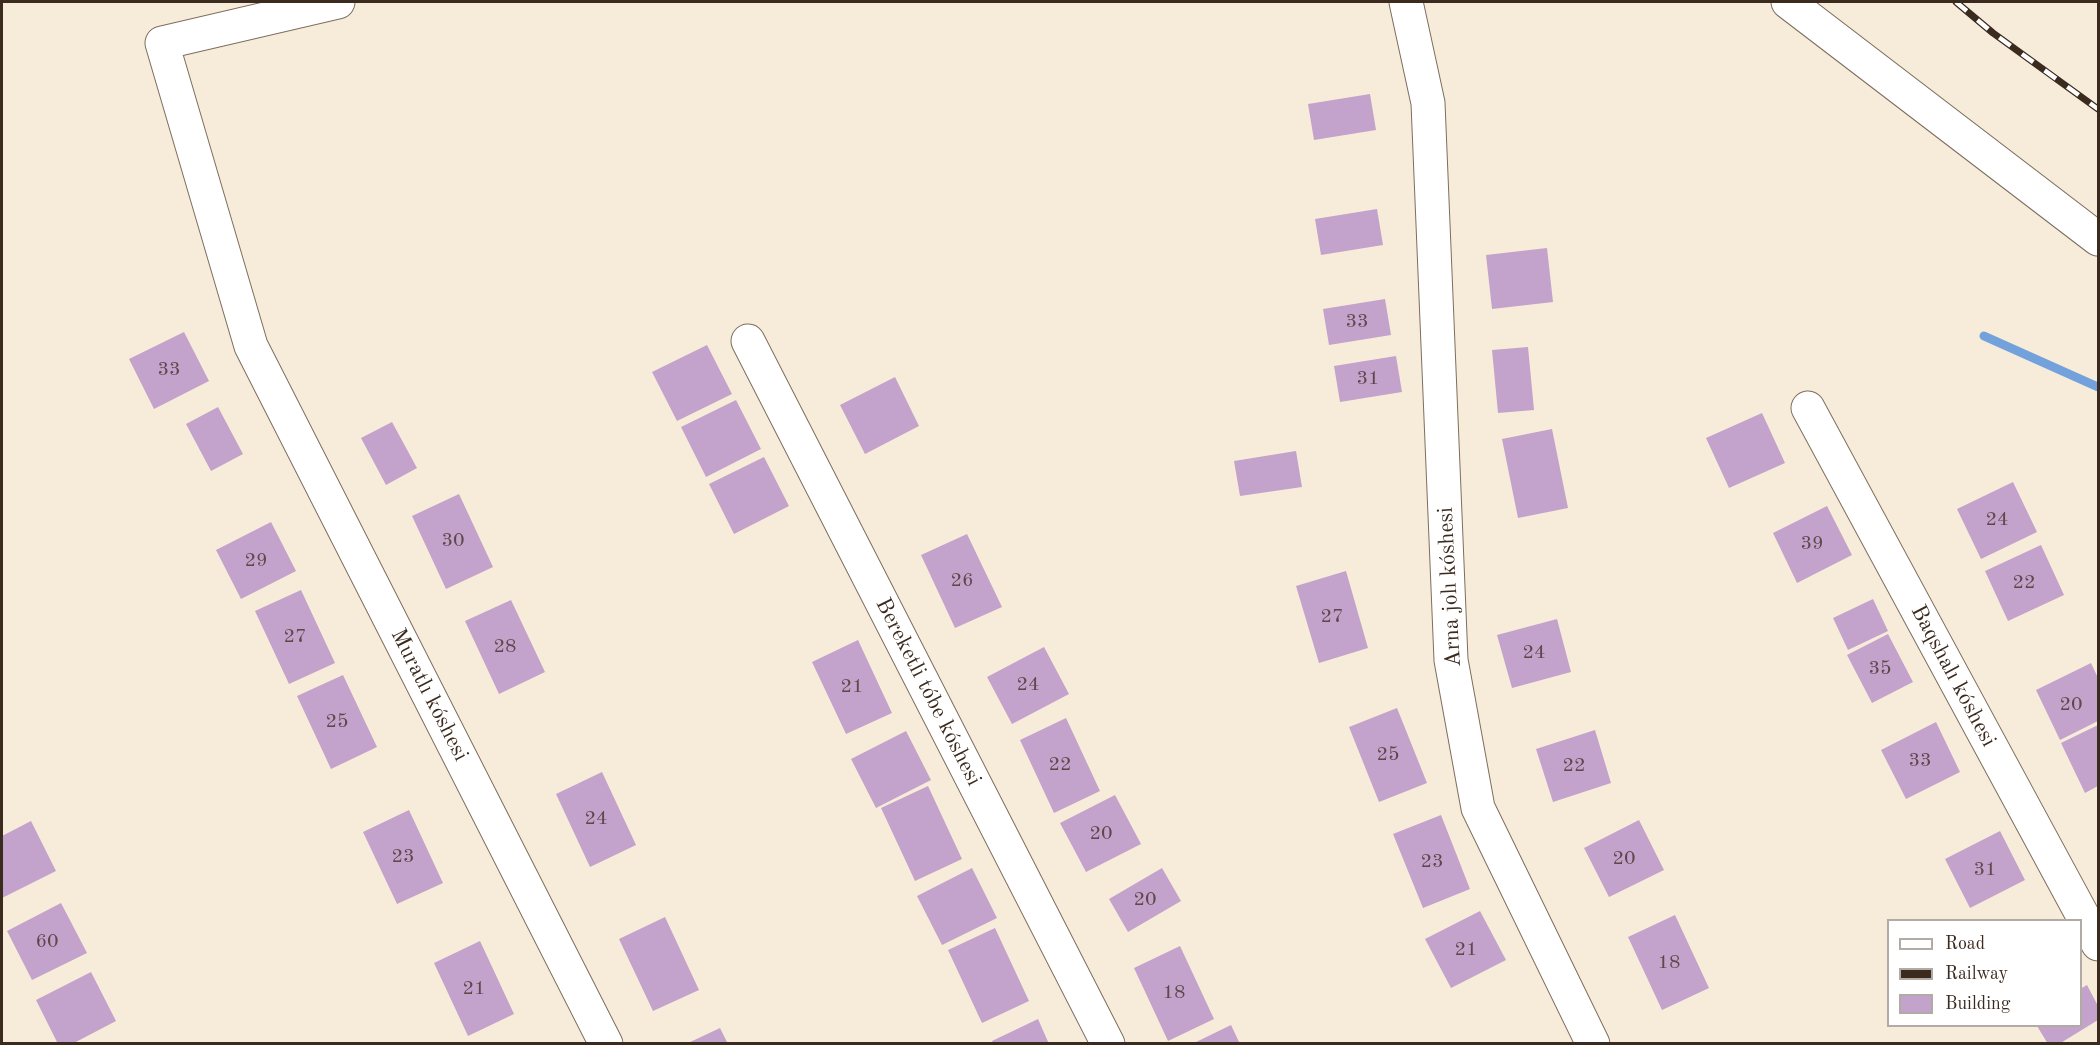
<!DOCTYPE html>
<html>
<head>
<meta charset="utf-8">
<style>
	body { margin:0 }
	#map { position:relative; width:2100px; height:1045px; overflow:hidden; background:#f7ecd9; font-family:"Old Standard TT",serif }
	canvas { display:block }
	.frame { position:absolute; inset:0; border:3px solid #3b2a1e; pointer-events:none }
	.legend { position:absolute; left:1887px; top:919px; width:195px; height:108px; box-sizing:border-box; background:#fff; border:2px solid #b1aaa5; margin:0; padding:8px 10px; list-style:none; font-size:18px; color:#3b2a1e }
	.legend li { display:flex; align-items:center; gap:12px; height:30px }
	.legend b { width:30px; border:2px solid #b1aaa5 }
</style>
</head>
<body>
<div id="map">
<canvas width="2100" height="1045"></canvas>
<div class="frame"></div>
<ul class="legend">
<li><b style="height:8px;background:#fff"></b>Road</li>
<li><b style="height:8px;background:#3b2a1e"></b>Railway</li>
<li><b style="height:16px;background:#c3a2cc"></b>Building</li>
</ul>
</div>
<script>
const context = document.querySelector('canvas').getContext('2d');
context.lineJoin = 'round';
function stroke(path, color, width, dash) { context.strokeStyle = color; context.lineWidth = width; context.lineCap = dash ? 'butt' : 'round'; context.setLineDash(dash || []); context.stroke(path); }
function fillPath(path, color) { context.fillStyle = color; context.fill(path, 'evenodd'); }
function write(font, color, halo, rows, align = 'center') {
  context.font = font + ' "Old Standard TT",serif'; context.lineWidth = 4.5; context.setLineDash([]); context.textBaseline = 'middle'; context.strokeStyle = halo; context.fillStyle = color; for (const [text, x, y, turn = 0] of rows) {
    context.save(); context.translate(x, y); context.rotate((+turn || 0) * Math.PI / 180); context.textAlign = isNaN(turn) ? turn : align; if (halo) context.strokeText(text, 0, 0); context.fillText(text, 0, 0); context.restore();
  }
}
stroke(new Path2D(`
	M1984,336L2098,387`), '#72a1dc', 9);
fillPath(new Path2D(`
	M1370,94L1376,130L1314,140L1308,104Z
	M1377,209L1383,245L1321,255L1315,219Z
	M1547,248L1553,302L1492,309L1486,255Z
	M1385,299L1391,335L1329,345L1323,309Z
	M184,332L209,381L154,409L129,359Z
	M707,345L732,394L677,421L652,372Z
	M1528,347L1534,410L1498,413L1492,350Z
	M1396,356L1402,392L1340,402L1334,366Z
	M895,377L919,426L865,454L840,405Z
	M736,400L761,449L706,477L681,427Z
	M218,407L243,454L211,471L186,424Z
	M1762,413L1785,463L1729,488L1706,438Z
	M392,422L417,468L386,485L361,438Z
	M1552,429L1568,508L1518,518L1502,439Z
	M1296,451L1302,487L1240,496L1234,461Z
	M764,457L789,506L734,534L709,484Z
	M2013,482L2037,532L1981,559L1957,509Z
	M459,494L493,567L446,589L412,516Z
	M1827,506L1852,555L1797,583L1773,533Z
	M271,522L296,571L241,599L216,550Z
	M967,534L1002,607L955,628L921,555Z
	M2041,545L2064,595L2008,621L1985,571Z
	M1346,571L1368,648L1319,663L1296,586Z
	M301,590L335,663L289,684L255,611Z
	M1873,599L1888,631L1848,650L1833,618Z
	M511,600L545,672L499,694L465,621Z
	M1557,619L1571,672L1512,688L1497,635Z
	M1888,634L1913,682L1872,703L1847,655Z
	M858,640L892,713L846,734L812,662Z
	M1044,647L1069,694L1012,724L987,677Z
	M2091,663L2098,678V721L2060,740L2036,690Z
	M343,675L377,747L331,769L297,696Z
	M1397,708L1427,783L1379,802L1349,727Z
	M1066,718L1100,791L1054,813L1020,740Z
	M1936,722L1960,772L1906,799L1881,750Z
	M2098,725V786L2085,793L2061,743Z
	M1595,730L1611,783L1553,802L1536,749Z
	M906,731L931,780L876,808L851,759Z
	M602,772L636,845L590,867L556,794Z
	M928,786L962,859L915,881L881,808Z
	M1115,795L1141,844L1086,872L1060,823Z
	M409,810L443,883L397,904L363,832Z
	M1441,815L1470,889L1423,908L1393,834Z
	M1639,820L1664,870L1609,897L1584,848Z
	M31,821L56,871L2,898V836Z
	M2000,831L2025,880L1970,908L1945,859Z
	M972,868L997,918L942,945L917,896Z
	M1162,868L1181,901L1128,932L1109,899Z
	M61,903L87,953L32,980L7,931Z
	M1480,911L1506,960L1451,988L1425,939Z
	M1675,915L1709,988L1662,1010L1628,937Z
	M665,917L699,990L653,1011L619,939Z
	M995,928L1029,1001L982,1023L948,950Z
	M480,941L514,1014L468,1036L434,963Z
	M1180,946L1214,1019L1168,1041L1134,968Z
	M91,972L116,1021L72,1044H58L36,1000Z
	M2087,985L2098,1006V1020L2059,1044H2048L2037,1026H2080V989Z
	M1038,1019L1049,1044H993L992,1041Z
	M1231,1025L1240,1044H1192Z
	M720,1028L728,1044H686Z`), '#c3a2cc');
const minor = new Path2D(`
	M338,2L162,43L251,346L606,1044
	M1406,2L1428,103L1451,660L1478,808L1593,1044
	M1788,2L2098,239
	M748,341L1108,1044
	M1808,408L2098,944`);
stroke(minor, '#7d6e5f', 35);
stroke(minor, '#fff', 33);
const rail = new Path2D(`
	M1956,2L1993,33L2098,109`);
stroke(rail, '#3b2a1e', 7);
stroke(rail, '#fff', 4.5, [14]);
write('20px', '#5d484a', null, [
	["33",1357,322],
	["33",169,370],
	["31",1368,379],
	["24",1997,520],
	["30",453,541],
	["39",1812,544],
	["29",256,561],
	["26",962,581],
	["22",2024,583],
	["27",1332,617],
	["27",295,637],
	["28",505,647],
	["24",1534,653],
	["35",1880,669],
	["24",1028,685],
	["21",852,687],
	["20",2071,705],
	["25",337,722],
	["25",1388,755],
	["33",1920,761],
	["22",1060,765],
	["22",1574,766],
	["24",596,819],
	["20",1101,834],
	["23",403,857],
	["20",1624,859],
	["23",1432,862],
	["31",1985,870],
	["20",1145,900],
	["60",47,942],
	["21",1466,950],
	["18",1669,963],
	["21",474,989],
	["18",1174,993]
]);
write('22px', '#3b2a1e', '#fff', [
	["Arna jolı kóshesi",1450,587,-93],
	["Baqshalı kóshesi",1953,676,62],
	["Bereketli tóbe kóshesi",928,692,63],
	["Muratlı kóshesi",429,695,63]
]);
</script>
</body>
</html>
